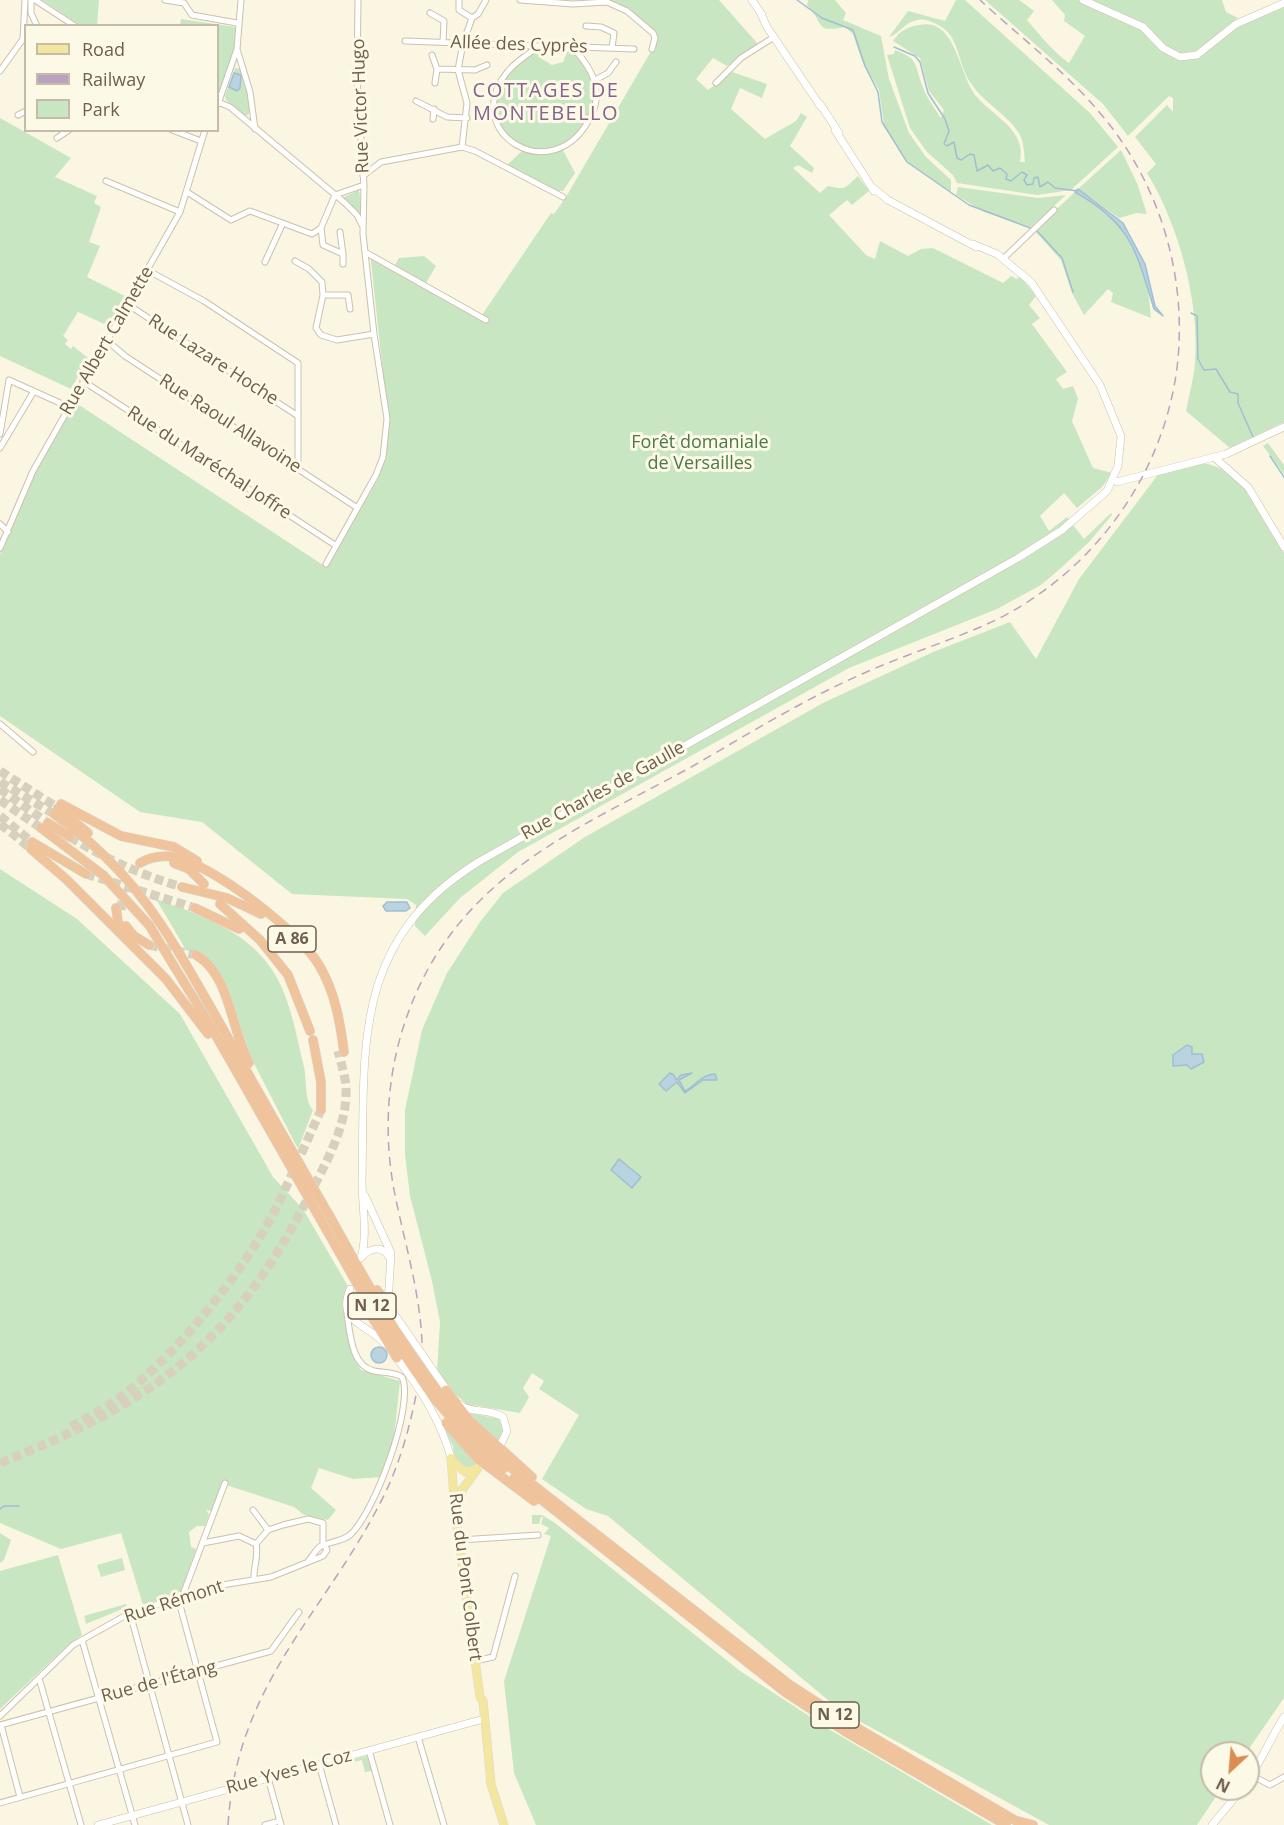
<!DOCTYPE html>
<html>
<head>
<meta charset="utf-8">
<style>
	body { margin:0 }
	#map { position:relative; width:1284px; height:1825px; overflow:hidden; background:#faf6e2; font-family:"Open Sans",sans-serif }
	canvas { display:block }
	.legend { position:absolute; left:24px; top:24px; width:195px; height:108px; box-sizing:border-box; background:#fdf9e7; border:2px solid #c4bba9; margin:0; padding:8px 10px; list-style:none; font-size:18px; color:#6f5f4b }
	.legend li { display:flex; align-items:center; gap:12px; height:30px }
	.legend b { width:30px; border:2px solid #c4bba9 }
	.north { position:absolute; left:1200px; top:1741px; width:60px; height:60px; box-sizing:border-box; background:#fdf9e7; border:2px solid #c4bba9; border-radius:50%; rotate:206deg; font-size:16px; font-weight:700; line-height:24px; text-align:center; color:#6f5f4b }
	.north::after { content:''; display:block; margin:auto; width:21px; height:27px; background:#da8c51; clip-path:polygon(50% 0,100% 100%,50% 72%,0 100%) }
</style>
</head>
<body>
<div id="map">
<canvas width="1284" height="1825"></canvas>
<ul class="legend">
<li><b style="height:8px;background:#f3e69f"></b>Road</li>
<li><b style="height:8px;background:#baa2c1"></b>Railway</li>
<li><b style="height:16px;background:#c9e6c2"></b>Park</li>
</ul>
<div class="north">N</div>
</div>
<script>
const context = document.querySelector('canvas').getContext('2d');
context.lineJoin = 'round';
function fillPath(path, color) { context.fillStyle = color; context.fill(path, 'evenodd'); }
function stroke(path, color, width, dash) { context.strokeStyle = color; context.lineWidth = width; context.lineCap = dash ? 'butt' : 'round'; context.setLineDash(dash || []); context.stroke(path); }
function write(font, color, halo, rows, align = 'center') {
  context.font = font + ' "Open Sans",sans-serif'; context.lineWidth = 6; context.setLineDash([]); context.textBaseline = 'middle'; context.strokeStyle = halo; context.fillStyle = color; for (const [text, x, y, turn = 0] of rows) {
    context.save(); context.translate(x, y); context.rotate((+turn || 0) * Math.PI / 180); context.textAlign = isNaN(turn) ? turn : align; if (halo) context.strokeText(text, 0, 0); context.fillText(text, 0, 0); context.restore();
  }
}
fillPath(new Path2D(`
	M42,0H99L97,25H80Z
	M604,0H719L758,44L727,66L713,58L696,79L708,90L732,72L767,84L762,98L740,88L731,109L765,139L796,121L801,113L807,117L790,146L814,168L812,173L798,165L793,168L820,193L828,186C846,190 844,189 858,176L869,191L852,205L847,200L829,215L866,255L875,259L880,241L908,256L921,249L933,248L1003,283L1011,276L1017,279L1020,276L1036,296L1029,305L1040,318L1032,324L1067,372L1056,379L1063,389L1073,386L1078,399L1072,421L1093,468L1112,473L1102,487L1077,508L1064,493L1040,516L1049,531L1067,517L1084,539L1111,513L1112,515L1089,542L1061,568L1041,585L997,609L849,668L518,852L460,898L425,936L415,926L416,905L407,899L292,894L202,822L140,812L0,716V554L31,479L73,401L326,567L378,479L384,460L388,420L370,252L395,265L399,258L424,256L436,266L426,283L482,315L551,213L554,214L566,197L657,41L656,33L627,9Z
	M808,0H835L846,13L843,20L881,36L889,79L909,133L926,157L951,180V192L909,163L884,125L879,90L862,61L853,34L845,27C813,33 826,24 807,6Z
	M956,0H965L1090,113L1118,147L1071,190L1037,195L957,183L953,175L927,152L910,128L887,55L894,54L895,50C919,59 914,63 922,85C925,95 935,109 941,118L944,110L929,91L920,58L893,41C900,31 907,27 919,25C957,17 958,75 977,97C994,117 1027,130 1020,162H1025C1024,154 1024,143 1020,135C1008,114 983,103 970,82C954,56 962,32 929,21C909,14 901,34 889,37L908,11L945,21Z
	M985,0H1019L1034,11L1027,20C1041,36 1052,51 1069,63L1085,36L1064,21L1065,15L1052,0H1078L1143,31L1176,59L1190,60L1202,55L1232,30L1284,6V422L1230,448L1186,411C1189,395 1194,378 1195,362C1200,302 1178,223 1147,173L1156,164L1135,137L1167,105L1173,112V98L1169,96L1128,136L1103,104Z
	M1089,0H1222L1226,12L1238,18C1211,36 1208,56 1172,53L1152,32Z
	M181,19L235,27V49L218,94V26H180Z
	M539,50L542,59L552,65L563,62L568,50C583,57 596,78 596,95C595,107 587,119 581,128C540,189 439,109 539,50Z
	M235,68L243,69L249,92V114L246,116L226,100L225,96Z
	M0,118L71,158L55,177L97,196L94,203L101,207L89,242L100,246L87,277L127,297L109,326L78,312L63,336L68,340L65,344L71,349L73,346L88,358L71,389L0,356Z
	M523,150L544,155L563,150L575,173L563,191H555L507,165Z
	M1121,150L1137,183L1147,214L1137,213L1119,218L1078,189Z
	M958,187L1038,198L1066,195L1031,227L984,212L956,195Z
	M359,190L362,211L359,213L342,198Z
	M1075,192C1129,224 1147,255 1151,318L1111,302L1113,293L1108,289L1084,315L1072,293L1061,260L1034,230Z
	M1268,443L1284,465V474L1263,446Z
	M1200,463C1245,467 1264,518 1284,553V1698L1246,1753H1212V1789H1221L1197,1825H1049L841,1711L608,1516L586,1509L542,1479L579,1415L539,1389L544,1381L532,1373L523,1388L529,1397L520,1413L467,1404L446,1387L437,1371L440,1322L432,1281L410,1196L405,1154V1110L422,1030L447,973L480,922L503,893L585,837L823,703L933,652L1010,622L1036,659L1079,579L1160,472Z
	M0,869L77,919L180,1014L273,1177L303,1209L349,1288C340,1315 348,1346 361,1370L400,1381L394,1437L382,1477L353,1479L319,1468L311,1488L336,1510L328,1520L304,1515L294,1507L223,1484L213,1511L206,1510L209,1514L205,1526H197L189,1532L191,1547L196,1549L180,1594L143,1605L121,1533L61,1549L0,1523Z
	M156,899C212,919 267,938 287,1001C294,1021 298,1042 303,1063C308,1078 303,1099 313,1110L298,1149L243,1042L220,975L208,959L186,950Z
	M464,1412L500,1419L504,1430L497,1444Z
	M440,1421L477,1463L468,1470L455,1461L453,1446Z
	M532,1515H542L555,1523L740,1671L832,1731L992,1825H536L514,1773L504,1681L551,1536L544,1534L549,1528L541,1524L543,1517H541L539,1524H532Z
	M0,1533L11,1540L4,1560L0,1563Z
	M58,1555L82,1635L69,1644L0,1709V1571Z
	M122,1558L125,1570L101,1577L97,1565Z
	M126,1604L127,1607L86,1624L84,1616Z
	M367,1756L372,1771L365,1772L362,1760L350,1763L349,1760Z`), '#c9e6c2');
const water = new Path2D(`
	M234,73L241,75L240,88L237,91L229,87Z
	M1078,189L1123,223L1145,264L1155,306L1163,316L1154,309C1136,251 1132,224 1075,192Z
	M387,902H407L410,908L406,911H386L383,906Z
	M1187,1045L1192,1047V1054H1202L1204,1062L1191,1069L1187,1065L1173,1066V1055Z
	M670,1073L674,1075L676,1080L681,1075L692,1073L679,1080L685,1091C695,1086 702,1074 715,1074L717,1080H703L685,1093L677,1082L666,1091L659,1084Z
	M619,1159L641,1177L632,1188L611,1170Z
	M371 1355a8 8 0 1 1 16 0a8 8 0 1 1-16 0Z`);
fillPath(water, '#b9d3e1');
stroke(water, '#a0bfd2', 1.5);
stroke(new Path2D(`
	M797,0L822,18L853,30L865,66L878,92L882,122L907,162L969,205L1033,229
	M894,47L915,56L920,62L928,93L945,119L949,131L944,144L947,146L954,142L957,158L961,160L970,154L974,155L977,171L988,165L993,171L1000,168L1007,174L1006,179L1011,181L1022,172L1027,175L1024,180L1027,185L1033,184L1034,178L1038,177L1040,187L1048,182L1055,188L1078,191
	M1037,231L1062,258L1073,292
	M1191,313L1197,316L1198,359L1204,370L1216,369L1230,392L1238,394V403L1253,437
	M1270,456L1284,477
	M0,1509L4,1506H19`), '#a0bfd2', 1.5);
stroke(new Path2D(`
	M0,771L58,808
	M0,782L54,814
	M0,789L48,823
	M0,800L41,828
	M0,816L32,842
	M0,824L13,834
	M11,832L31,849
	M70,837C106,859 141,875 182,887
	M86,874L195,908
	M121,910L123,889
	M149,945L196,955
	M71,1427C85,1419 101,1411 114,1402C171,1362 241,1275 273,1214C290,1180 305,1145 321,1110
	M0,1463C151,1403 233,1345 308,1198C325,1164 348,1126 346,1087C345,1075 341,1063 338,1051`), '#d7d0bc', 9, [9, 4.5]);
const street = new Path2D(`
	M31,0V13L37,26
	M35,0L75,26
	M165,0L184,3L192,15L237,23
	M459,0V10L472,18
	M520,0L573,4L607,2L627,11L653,33L655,38L652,49
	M430,13L444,21L443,42
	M586,26L601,27L614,33L612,48
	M405,41L540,46L575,50L580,47L634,49
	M540,46C529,53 517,61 508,71C457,132 554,192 591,116C604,90 592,69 575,50
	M237,49L250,92L255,129
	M432,55L437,69
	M0,71L23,39L25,0
	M595,80L608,73L616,62
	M435,83L437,69L475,70L487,65
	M716,83L741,58L774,37
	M416,101L447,117L467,118
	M218,102L230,107L345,203L357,215L363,227
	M218,104L237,49L241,0
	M18,115L26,111
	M433,119L434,109
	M172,130L201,141
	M57,138L69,130
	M462,147L467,103L458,70L463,43L472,18L478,14L486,0
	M363,176L381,162L462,147L475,151L563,197
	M106,181L180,212
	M187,192L231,220L250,211L312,234L321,228L335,195
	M335,195L364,185
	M321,228L323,245L343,254L340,232
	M365,252L486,320
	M343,254V264
	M1003,259L1054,210
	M295,261L309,269L322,282L323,295L316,328L321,335L337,340L374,334
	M265,262L282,225
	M147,270L204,301L298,363V469
	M323,295H348L350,309
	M127,304L298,416
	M105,339L125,356L356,507
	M83,381L335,545
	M0,434L9,380L69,407
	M0,448L34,391
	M0,524L8,532
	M0,548L33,471L180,212L205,130
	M326,564L376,475L383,457L387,419L374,334L363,234L364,185L357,80L358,0
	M0,724L33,752
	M253,1510L268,1530
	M460,1540L538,1535
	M203,1543L239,1536L256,1544
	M256,1544L268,1530L283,1525L308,1519L323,1523V1545
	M309,1560C313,1556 316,1549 321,1546C329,1542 343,1541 350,1535C374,1514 415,1405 402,1377C394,1372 384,1373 374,1371C351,1366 350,1332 347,1314
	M254,1580C253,1567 259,1557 256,1544
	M182,1597L225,1483
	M130,1613L188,1825
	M82,1640L135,1825
	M475,1661L493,1657L515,1576
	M39,1678L81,1825
	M0,1716L73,1645L130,1613L216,1586L271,1577L323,1556L327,1550L325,1546
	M0,1725L271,1651L299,1612
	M1,1725L20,1797
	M418,1737L444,1825
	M369,1750L390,1825
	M319,1764L336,1825
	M1251,1775L1270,1785L1284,1777
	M268,1778L281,1825
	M0,1803L217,1742L178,1598
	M265,1825L280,1821`);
const secondary = new Path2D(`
	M752,0L762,15
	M1083,0L1143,27L1163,48L1180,57L1197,55L1236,24L1284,3
	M760,12L767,27L821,107
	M820,104L839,133
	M835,130L874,191
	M872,187L888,200L976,247
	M1214,457L1248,487L1284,547
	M1113,479L1117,482L1226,454L1284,427
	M365,1196L391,1253L388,1305L449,1393
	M362,1257C370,1248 382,1245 389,1257
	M361,1258C368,1234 362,1206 362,1181C365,1048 350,941 480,861L1018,558L1062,530L1107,491L1118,466L1121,436L1100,385L1031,282L997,254L973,244
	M350,1289C336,1323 368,1324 384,1343
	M395,1356C419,1386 441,1421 451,1458
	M459,1404C472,1414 489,1408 503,1417L507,1431L500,1446
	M1248,1780C1262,1760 1271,1737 1284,1717
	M98,1825L480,1720
	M1212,1825L1242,1789`);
const primary = new Path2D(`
	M451,1458L455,1511L480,1697L483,1701L491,1783
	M454,1462L465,1472L475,1469
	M459,1507L462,1490L478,1468
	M490,1781L504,1825`);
const highway = new Path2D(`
	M61,804L121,836L174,847L197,861
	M58,808L88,833
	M54,814C140,875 172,940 223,1029C259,1094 296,1158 333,1222C382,1310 432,1402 510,1467L790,1685L852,1725L1023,1825
	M48,823L70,837
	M41,828L103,875L149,925L210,1025L363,1294L433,1397L471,1441L503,1469
	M32,842L86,874
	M31,849L66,879L166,979L208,1034
	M140,863C150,857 163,855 175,857C214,866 299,931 319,965C335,992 340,1021 344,1052
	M174,863L189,869L204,884
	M182,887L227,898L261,914
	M220,904L260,940L288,975L310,1031
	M116,908L118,922L127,937
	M195,908L239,929
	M126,926L134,936L149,945
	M196,955C230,974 231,1030 249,1063
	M313,1040L321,1082V1110
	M377,1290L388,1305
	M369,1312L397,1358
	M446,1390L469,1420L532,1477
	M446,1423L478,1459L534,1501
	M514,1478L785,1692L846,1732L1006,1825
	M1018,1821L1033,1825`);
stroke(street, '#ccc1ad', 7);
stroke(secondary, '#ccc0a8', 8);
stroke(primary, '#dcd9d4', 9);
stroke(highway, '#dcd9d4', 10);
stroke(street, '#fff', 5);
stroke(secondary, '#fff', 7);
stroke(primary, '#f3e69f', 8);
stroke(highway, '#efc49d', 9);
stroke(new Path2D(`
	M422,1343C420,1291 404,1241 394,1190C380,1114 391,1037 428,969C487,863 593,821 693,766C748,734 803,700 862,674C906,654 954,640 998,619C1094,570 1163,476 1177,368C1188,277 1160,183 1100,113C1065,71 1020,37 980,0
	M228,1825C237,1678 331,1609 388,1487C401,1458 410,1426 416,1395`), '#baa2c1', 1.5, [9, 6]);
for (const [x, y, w] of [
	[292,939,48],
	[372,1306,48],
	[835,1715,48]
]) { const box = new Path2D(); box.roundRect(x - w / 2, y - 13, w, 26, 4.5); context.fillStyle = '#fdf9e7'; context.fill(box); stroke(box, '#6f5f4b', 1.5); }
write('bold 16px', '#6f5f4b', null, [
	["A 86",292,939],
	["N 12",372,1306],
	["N 12",835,1715]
]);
write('18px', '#6f5f4b', '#fdf9e7', [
	["Allée des Cyprès",519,45,2],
	["Rue Victor Hugo",361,106,-92],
	["Rue Albert Calmette",107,341,-60],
	["Rue Lazare Hoche",213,360,33],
	["Rue Raoul Allavoine",230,424,33],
	["Rue du Maréchal Joffre",209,463,33],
	["Rue Charles de Gaulle",603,791,-29],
	["Rue du Pont Colbert",465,1577,83],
	["Rue Rémont",174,1602,-18],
	["Rue de l'Étang",159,1682,-15],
	["Rue Yves le Coz",289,1772,-15]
]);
write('18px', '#4b7a47', '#fdf9e7', [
	["Forêt domaniale",700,443],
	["de Versailles",700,464]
]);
context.letterSpacing = '1.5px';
write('20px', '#86638c', '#fdf9e7', [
	["COTTAGES DE",546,91],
	["MONTEBELLO",546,114]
]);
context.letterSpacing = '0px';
</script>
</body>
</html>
